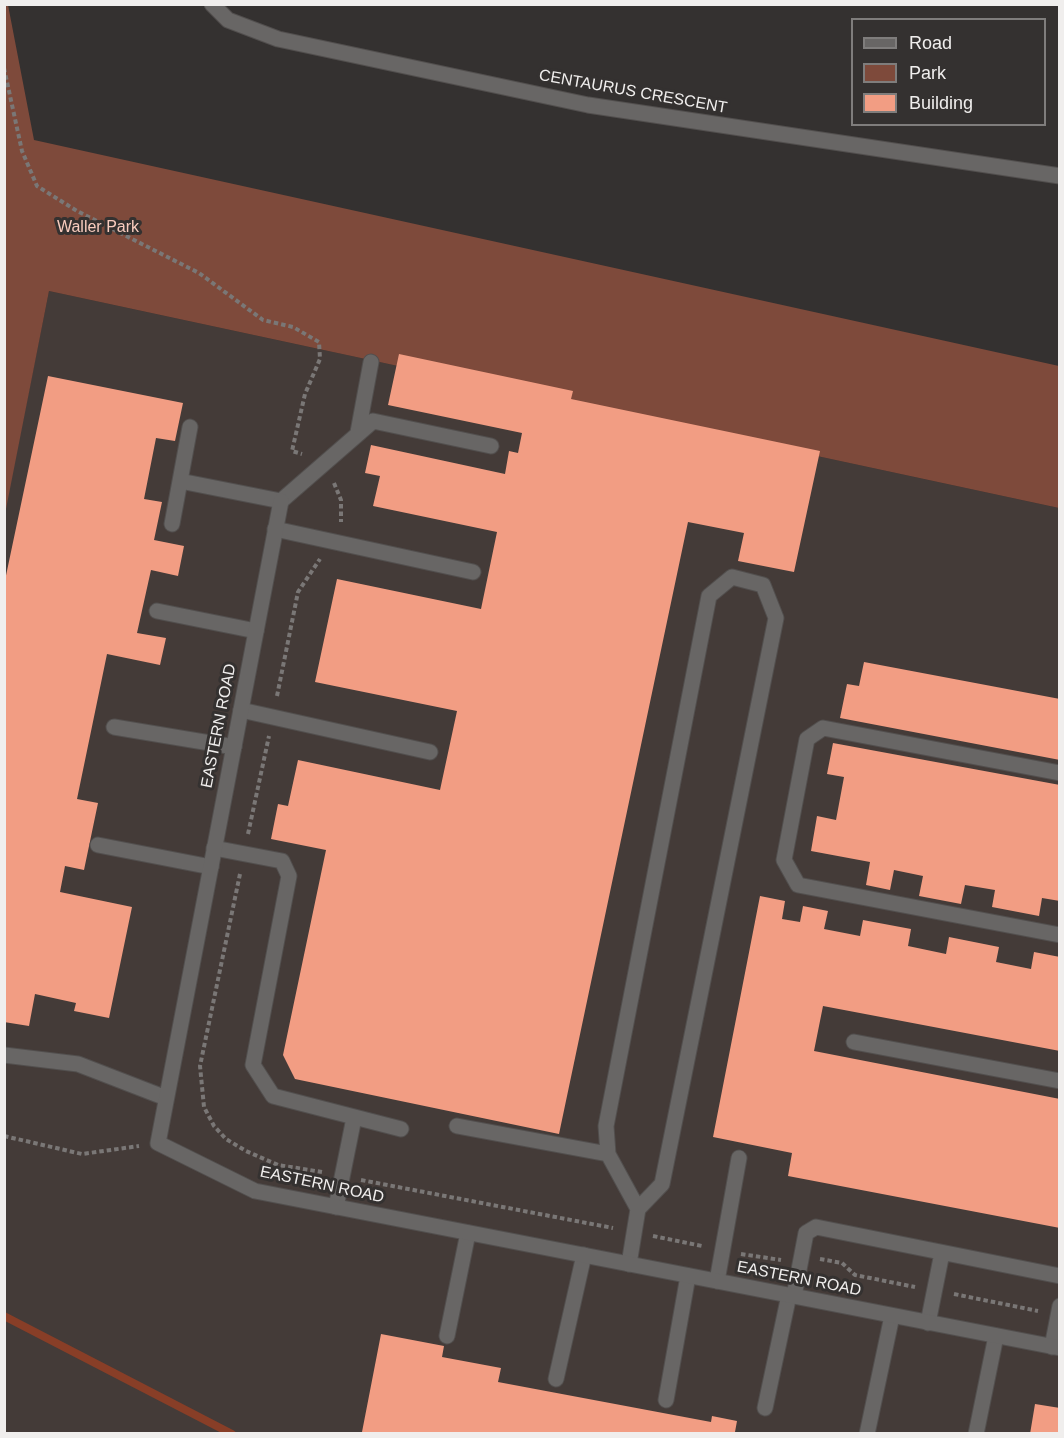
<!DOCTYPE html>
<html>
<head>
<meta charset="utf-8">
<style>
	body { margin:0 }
	#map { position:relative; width:1064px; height:1438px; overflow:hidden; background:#343130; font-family:Helvetica,sans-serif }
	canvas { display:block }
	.frame { position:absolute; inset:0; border:6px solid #f0eeed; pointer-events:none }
	.legend { position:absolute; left:851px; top:18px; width:195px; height:108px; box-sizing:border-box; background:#343130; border:2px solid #7f7d7c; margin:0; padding:8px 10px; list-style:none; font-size:18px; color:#f0eeed }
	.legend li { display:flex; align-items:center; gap:12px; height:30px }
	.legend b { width:30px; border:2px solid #7f7d7c }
</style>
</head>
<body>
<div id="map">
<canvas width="1064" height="1438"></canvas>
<div class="frame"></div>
<ul class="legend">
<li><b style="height:8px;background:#686665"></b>Road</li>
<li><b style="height:16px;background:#7e4a3b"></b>Park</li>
<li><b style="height:16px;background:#f29d83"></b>Building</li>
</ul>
</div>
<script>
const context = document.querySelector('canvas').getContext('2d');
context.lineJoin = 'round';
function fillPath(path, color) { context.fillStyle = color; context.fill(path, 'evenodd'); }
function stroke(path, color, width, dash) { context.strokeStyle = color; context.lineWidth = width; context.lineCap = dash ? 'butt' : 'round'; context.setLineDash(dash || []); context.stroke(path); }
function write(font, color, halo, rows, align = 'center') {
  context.font = font + ' Helvetica,sans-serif'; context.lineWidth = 6; context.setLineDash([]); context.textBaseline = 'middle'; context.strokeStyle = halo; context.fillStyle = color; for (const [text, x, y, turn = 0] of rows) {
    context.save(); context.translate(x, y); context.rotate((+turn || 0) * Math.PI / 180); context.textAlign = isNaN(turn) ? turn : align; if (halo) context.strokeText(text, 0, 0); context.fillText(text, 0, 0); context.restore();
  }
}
fillPath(new Path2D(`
	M49,291L1059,508V1433L5,1434L4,514Z`), '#443b38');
fillPath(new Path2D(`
	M5,5H8L34,140L1059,366V508L49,291L5,514Z`), '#7e4a3b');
stroke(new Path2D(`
	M4,1316L232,1434`), '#883e27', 8);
fillPath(new Path2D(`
	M399,354L573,391L571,399L820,451L794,572L738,561L744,533L688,522L559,1134L295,1079L283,1055L326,850L271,839L278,804L288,806L298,760L440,790L457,711L315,682L337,579L481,609L497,532L373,506L380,476L365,473L371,445L505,474L509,451L518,453L522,433L388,405Z
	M48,376L183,403L175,441L156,438L144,499L162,502L154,540L184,546L178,576L151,570L137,633L166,638L160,665L107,654L77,799L98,803L84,870L65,866L60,892L132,907L109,1018L74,1011L76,1003L35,994L29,1026L4,1022V585Z
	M864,662L1060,699V760L840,718L847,684L859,686Z
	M833,743L1060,785V901L1042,898L1039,916L992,907L995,890L965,885L961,904L919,896L923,876L894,870L890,890L866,885L870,862L811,851L817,816L836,820L844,777L827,774Z
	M760,896L785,901L782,919L800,922L803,906L828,911L824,929L860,936L863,920L911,929L908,946L946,954L949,937L999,947L996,962L1031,969L1034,952L1060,957V1051L823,1006L814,1051L1060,1099V1228L788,1176L792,1153L713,1137Z
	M381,1334L444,1346L442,1357L501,1368L498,1382L711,1422L712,1416L737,1421L735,1432L739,1434L362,1432Z
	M1035,1404L1060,1408V1434H1030Z`), '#f29d83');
const lane = new Path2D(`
	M358,432L371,362
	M180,481L281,501L373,421L491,446
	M172,524L190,427
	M275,529L473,572
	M157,611L256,631
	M241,710L430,752
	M114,727L234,747
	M1060,773L823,728L807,739L784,860L798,885L1060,935
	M98,845L211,867
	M214,848L282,861L289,876L253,1065L273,1096L401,1129
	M854,1042L1060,1081
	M4,1055L78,1064L166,1098
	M457,1126L608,1154
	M336,1207L354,1118
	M629,1264L638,1209L608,1154L606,1126L709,596L732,577L763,585L776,618L662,1184L638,1209
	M717,1281L739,1158
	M794,1296L806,1233L816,1227L1060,1276
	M928,1323L942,1253
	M447,1336L468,1233
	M1052,1347L1060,1306
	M556,1379L584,1255
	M666,1400L688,1276
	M765,1408L789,1295
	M867,1434L892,1316
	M976,1434L996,1336`);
const street = new Path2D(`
	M212,4L228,20L278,39L588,105L1060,176
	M281,501L158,1143L255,1191L1060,1348`);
stroke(lane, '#524f4e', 17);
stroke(street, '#524f4e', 17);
stroke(new Path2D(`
	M4,68L22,151L37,186L77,211L199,273L263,320L293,327L319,342L320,359L305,394L292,451L302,454
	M334,483L341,500V522
	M277,696L298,592L320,559
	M248,834L269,736
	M240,874L200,1066L204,1107L214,1126L226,1139L246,1151L278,1165L322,1172
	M4,1136L82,1154L139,1146
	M361,1180L613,1228
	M653,1236L702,1246
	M741,1254L781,1260
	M820,1259L842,1263L855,1275L915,1287
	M954,1294L1038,1311`), '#7a7776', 4, [4.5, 3]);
stroke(lane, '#686665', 15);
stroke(street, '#686665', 15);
write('16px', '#f0eeed', '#343130', [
	["CENTAURUS CRESCENT",633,92,10],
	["EASTERN ROAD",219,726,-79],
	["EASTERN ROAD",322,1185,12],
	["EASTERN ROAD",799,1279,11]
]);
write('16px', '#f9ccbe', '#343130', [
	["Waller Park",98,228]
]);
</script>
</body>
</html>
